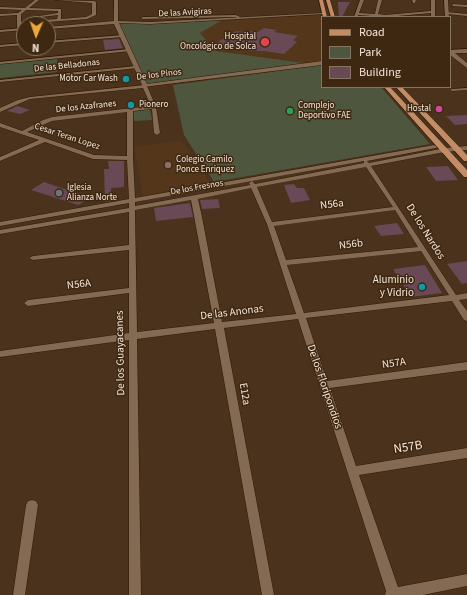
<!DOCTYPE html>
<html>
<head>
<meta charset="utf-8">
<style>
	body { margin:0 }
	#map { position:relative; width:467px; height:595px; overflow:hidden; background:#4a321c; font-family:"Source Sans 3",sans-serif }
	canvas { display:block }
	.legend { position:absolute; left:321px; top:16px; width:130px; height:72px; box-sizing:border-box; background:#3f2812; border:1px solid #877461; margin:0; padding:5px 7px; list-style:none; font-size:12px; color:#f4e5d8 }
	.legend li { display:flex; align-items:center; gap:8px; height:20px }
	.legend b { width:20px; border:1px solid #877461 }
	.north { position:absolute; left:16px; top:16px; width:40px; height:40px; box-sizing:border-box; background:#3f2812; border:1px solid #877461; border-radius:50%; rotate:182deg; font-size:11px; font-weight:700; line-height:16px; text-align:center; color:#f4e5d8 }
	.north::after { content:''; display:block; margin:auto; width:14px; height:18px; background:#eca93b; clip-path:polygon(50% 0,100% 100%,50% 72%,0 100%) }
</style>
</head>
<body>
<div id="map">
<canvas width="467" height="595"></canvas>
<ul class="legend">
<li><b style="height:5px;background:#c28c66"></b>Road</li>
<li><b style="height:11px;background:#4e573e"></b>Park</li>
<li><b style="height:11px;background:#684955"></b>Building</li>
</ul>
<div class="north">N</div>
</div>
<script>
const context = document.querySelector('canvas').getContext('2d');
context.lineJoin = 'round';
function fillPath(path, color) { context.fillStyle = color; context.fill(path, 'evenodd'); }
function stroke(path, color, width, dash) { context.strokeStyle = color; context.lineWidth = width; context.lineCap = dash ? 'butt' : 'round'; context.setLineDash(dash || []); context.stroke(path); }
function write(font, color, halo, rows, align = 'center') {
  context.font = font + ' "Source Sans 3",sans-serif'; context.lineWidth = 3; context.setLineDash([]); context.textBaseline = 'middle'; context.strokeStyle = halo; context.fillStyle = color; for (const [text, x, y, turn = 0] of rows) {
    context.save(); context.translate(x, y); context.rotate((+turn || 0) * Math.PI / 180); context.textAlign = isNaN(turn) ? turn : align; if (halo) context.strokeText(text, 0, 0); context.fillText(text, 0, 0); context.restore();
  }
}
fillPath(new Path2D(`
	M319,15L322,19V61L304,63L216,51L200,33L220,21Z
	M181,140L210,182L143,196L134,147Z`), '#54371b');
fillPath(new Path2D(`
	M224,19L200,33L216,51L311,64L145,86L116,22L150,23Z
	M57,59V72L0,78V64Z
	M322,65V87H381L430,144L214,182L184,135L173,85Z
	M150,109L152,120L134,121L133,111Z`), '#4e573e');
fillPath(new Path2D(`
	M338,2H350L342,17H339Z
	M264,28L277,30L274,32L298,36L293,40L297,42L284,54L265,51H251L222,46L225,45L217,43L231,33L237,31L249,33L251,31L258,32Z
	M119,39L123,48L105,50L103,40Z
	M17,106L30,110L20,114L7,111Z
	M467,115V124L455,125L446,116Z
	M108,161H124V187L111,188L112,201L105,202L104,169H109Z
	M448,166L458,180L436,181L426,167Z
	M44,182L91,198L78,205L31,190Z
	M294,184L297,188H304L310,200L291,203L284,185Z
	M218,199L220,208L202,209L200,200Z
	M190,203L193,217L156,221L154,208Z
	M397,223L404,234L381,236L374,226Z
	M467,261V283L462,284L447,264Z
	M425,265L442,293L411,297L393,269Z`), '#684955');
const street = new Path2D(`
	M35,0H39L29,8L61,9V19L86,17L92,14V3L55,0L94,1L96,2V15L87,19L21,24V28L19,29L17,28V15L0,16V14L18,13L22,10L0,9V7L25,8ZM26,10L58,11V13L39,16L41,17L58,15L57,19L21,22V14Z
	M360,0H364L359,13L375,14L378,0H382L378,14L385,15L431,11V0H435V17H431V13L386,17L358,15V17H354Z
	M412,0H416L415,3H413Z
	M453,4L467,5V7L452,6Z
	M446,12L467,14V16L447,14Z
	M236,15L240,17V19L235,17L143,19L141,18L143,17Z
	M124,35L123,37L48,43V41Z
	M24,43V45L0,47V45Z
	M130,49L131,51L0,64V62Z
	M136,66L138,67V68L0,82V80Z
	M145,85L147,86L156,107L160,133L157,135L154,133L152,109L133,111V158L135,198L434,145L437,147L436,148L367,161L369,163L445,148L467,146V150L445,152L371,166L456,295L467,293V299L459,300L467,311V321L464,320L452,301L306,318L327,381L467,362V370L330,388L356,466L467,448V458L359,475L398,587L467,574V586L423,595H385L386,591L298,319L224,328L274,595H262L215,329L137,339L141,595H129V340L0,357V351L129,333V293L28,306L24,303L28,300L129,288V250L33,260L29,258L33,256L129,245V212L0,234V230L129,208V203L0,226V222L129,199L127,160L93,159L45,142L0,161V157L39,140L0,127V123L22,131L43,120L52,117L151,106L143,88L30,99L0,112V108L18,100L30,97ZM127,112V156L94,155L27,132L52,121ZM364,161V163L255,184L252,181L249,183L250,185L135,206V202ZM366,167L393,207L272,222L257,187ZM251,188L267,224L296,314L222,322L202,217L198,199ZM191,200L214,323L137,332L135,210ZM395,210L418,247L286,260L274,226ZM421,251L449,295L304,313L287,265Z
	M467,88V90L452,91L450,90L452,89Z
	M32,500L36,501L38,505L25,595H13L26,505L28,501Z`);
const secondary = new Path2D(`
	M114,0H118V21L150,22L323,13L325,14L150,24L119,23L147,84L322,61V65L143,87L114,24L48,29V27L114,21Z
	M444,0H448L449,17H445Z
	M24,28V30L0,32V30Z
	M467,49V53H455L467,63V68L450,55V50Z`);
const primary = new Path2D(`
	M319,0H323L327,17H323Z
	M326,0H330L335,17H331Z
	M384,87H390L467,170V177H464Z
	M396,87H402L467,155V161H464Z`);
stroke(street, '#2f1904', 1);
stroke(secondary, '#2f1904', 1);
stroke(primary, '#2f1904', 1);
fillPath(street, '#846a52');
fillPath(secondary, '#846a52');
fillPath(primary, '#c28c66');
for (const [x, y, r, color] of [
	[265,42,5,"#e0444e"],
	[126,79,4,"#0f9aa8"],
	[131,105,4,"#0f9aa8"],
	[439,109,4,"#d1479c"],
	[290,111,4,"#2e9e5b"],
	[168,165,4,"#8d6e63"],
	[59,193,4,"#6b7280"],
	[422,287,4,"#0f9aa8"]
]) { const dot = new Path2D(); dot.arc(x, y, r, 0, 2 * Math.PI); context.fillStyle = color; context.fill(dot); stroke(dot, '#3f2812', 1.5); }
write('9px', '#f4e5d8', '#3f2812', [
	["De las Avigiras",185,13,-3],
	["De las Belladonas",67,66,-6],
	["De los Pinos",159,75,-7],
	["De los Azafranes",86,107,-6],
	["Cesar Teran Lopez",67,137,18],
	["De los Fresnos",197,188,-10]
]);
write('9px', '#f4e5d8', '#3f2812', [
	["Hospital",256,37,"right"],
	["Oncológico de Solca",256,47,"right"],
	["Motor Car Wash",118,79,"right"],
	["Pionero",139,105],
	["Complejo",298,106],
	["Deportivo FAE",298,116],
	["Hostal",431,109,"right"],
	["Colegio Camilo",176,160],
	["Ponce Enriquez",176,170],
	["Iglesia",67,188],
	["Alianza Norte",67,198]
], 'left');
write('11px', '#f4e5d8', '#3f2812', [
	["N56a",332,205,-7],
	["De los Nardos",425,232,58],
	["N56b",351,245,-6],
	["N56A",79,285,-7],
	["De las Anonas",232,313,-7],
	["De los Guayacanes",121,353,-91],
	["N57A",394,364,-8],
	["De los Floripondios",324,387,71],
	["E12a",244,394,80]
]);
write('11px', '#f4e5d8', '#3f2812', [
	["Aluminio",414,281],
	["y Vidrio",414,294]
], 'right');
write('13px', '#f4e5d8', '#3f2812', [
	["N57B",408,448,-9]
]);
</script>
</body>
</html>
